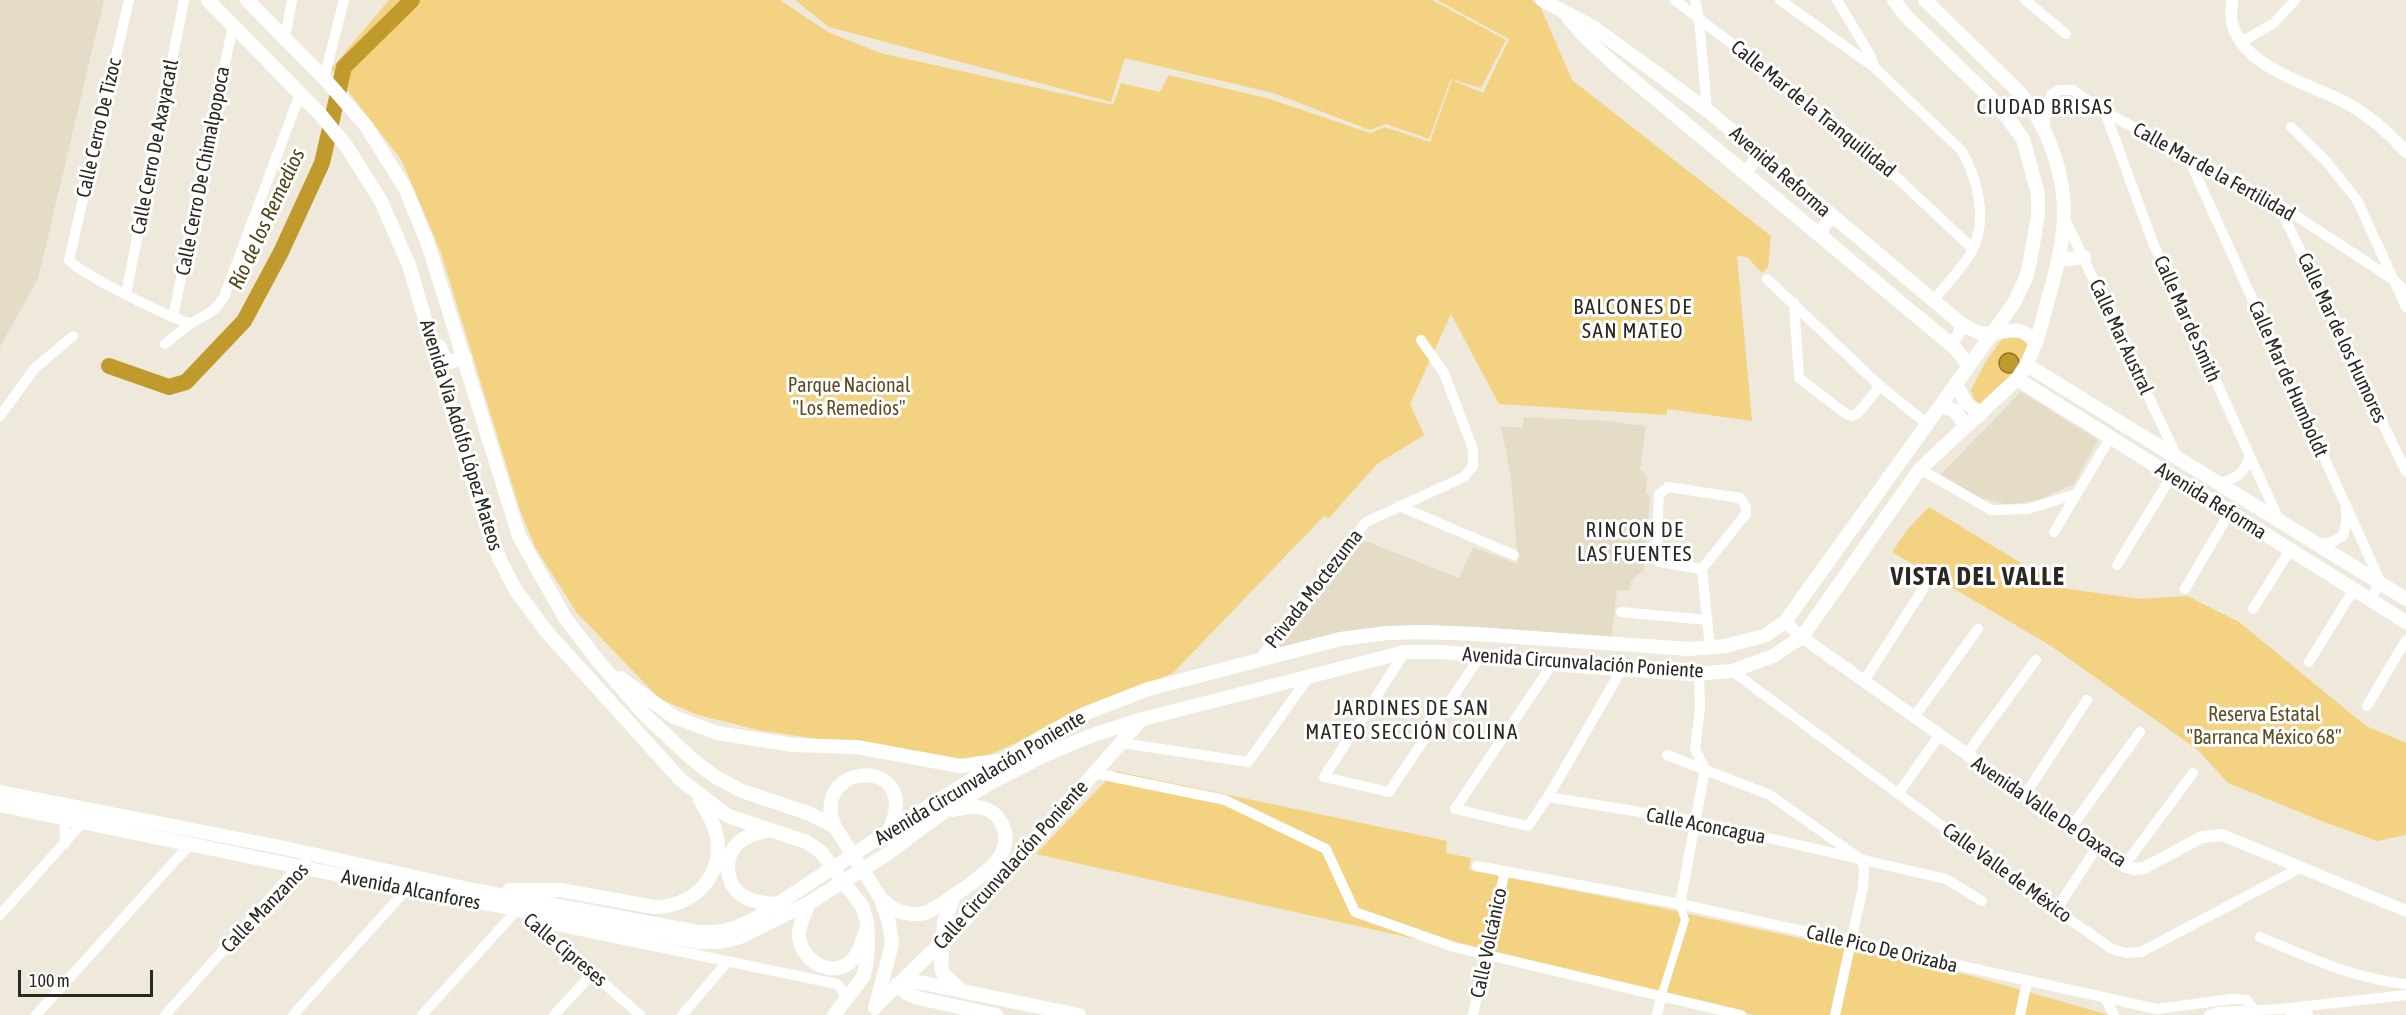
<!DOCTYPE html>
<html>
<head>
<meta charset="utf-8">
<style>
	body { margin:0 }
	#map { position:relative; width:2406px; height:1015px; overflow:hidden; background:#efe9db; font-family:"Asap Condensed",sans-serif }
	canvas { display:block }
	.scale { position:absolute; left:18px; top:970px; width:135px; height:27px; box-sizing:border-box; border:3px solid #2a2822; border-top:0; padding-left:8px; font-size:18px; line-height:21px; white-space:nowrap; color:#2a2822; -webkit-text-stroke:4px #fff; paint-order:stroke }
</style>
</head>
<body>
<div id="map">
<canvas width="2406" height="1015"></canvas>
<div class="scale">100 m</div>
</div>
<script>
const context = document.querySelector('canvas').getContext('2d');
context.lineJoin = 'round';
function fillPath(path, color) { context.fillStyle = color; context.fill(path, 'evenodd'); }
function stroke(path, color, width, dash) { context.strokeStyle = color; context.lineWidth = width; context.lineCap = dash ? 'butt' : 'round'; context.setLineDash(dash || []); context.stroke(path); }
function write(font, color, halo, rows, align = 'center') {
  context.font = font + ' "Asap Condensed",sans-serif'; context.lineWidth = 6; context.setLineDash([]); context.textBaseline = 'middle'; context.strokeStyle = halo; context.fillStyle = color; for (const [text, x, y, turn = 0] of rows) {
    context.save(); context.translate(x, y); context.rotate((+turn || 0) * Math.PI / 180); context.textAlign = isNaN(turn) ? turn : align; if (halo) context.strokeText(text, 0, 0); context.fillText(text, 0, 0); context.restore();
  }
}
fillPath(new Path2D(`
	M0,0H104L38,279L0,347Z
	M2021,392L2098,440L2074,484L2041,499L2009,505L1980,498L1940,475Z
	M1524,417L1608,421L1646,426L1640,469L1648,478L1645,494L1650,495L1644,570L1631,581L1630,590H1617L1611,640L1454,626L1423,625L1282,650L1277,642L1360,539L1459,578L1473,547L1518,564L1511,478L1501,426L1523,428Z`), '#e4dcc7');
fillPath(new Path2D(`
	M389,0H780L828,32L880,53L1113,105L1121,83L1160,92L1169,75L1270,99L1370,133L1385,127L1430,142L1452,80L1483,93L1509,39L1437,0H1531L1540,6L1572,80L1771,236L1768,267L1762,273L1747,257L1737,256L1752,421L1667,409V415L1499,404L1451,314L1410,404L1424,435L1377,464L1329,518L1324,516L1173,673L984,757L958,760L758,730L698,715L660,699L577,613L535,547L520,510L441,253L402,161L331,69Z
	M795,0H1432L1506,40L1481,88L1451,79L1429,139L1386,124L1370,130L1273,93L1125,58L1111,102L829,27Z
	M2025,334L2034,352L1984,406L1974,400L1971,390L1986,361L2005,335Z
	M1929,507L2062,588L2139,599L2187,596L2239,622L2366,726L2406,743V835L2377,841L2324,822L2228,783L2198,750L2051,646L1892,552L1908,529Z
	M1115,771L1447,841L1446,853L1471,858L1469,870L1657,907L1972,976L2109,1015H1755L1036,854Z`), '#f3d281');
const water = new Path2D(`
	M1999 363a10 10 0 1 1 20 0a10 10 0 1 1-20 0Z`);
fillPath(water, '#c19a2d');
stroke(water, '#94782a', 1.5);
stroke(new Path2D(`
	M109,366L169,387L186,382L244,321L281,252L322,163L344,67L412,0`), '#c19a2d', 16);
stroke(new Path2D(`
	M1661,997L1685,920L1680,904`), '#fff', 8);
stroke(new Path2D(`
	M129,0L69,260C81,274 173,320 191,323
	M1675,0L1860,143L1973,249
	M1695,0L1699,19L1707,110
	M1780,0L1874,67L1962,151C1977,179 1988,217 1973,249C1964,267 1946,284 1934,300
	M1837,0L1870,55L1874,67
	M2025,0L2066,34
	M285,38L292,0
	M2241,42L2274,23L2295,0
	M324,78L344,0
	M2105,112L2153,243L2279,520
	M2291,127L2326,161L2357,200L2406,307
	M2045,131V109L2052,94L2059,90H2073L2105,112L2278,204L2394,280L2406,292
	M2188,157L2381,583L2370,599
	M2278,204L2406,472
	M2064,217L2177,457
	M1767,279L1880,386L1926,423
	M126,294L184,0
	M1794,303L1799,378L1846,414L1852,416L1858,413L1880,386
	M173,317L233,25
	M165,344C173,337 181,331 189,325C204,314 213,315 224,297L300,94
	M0,416L34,369L73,336
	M1920,469L1991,510L2028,509L2076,494
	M2218,483C2234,480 2245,474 2249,457
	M1399,506L1514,555
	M2054,532L2110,438
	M2315,543H2330L2343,536L2346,524V511
	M2117,565L2171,477
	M1702,569L1659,562L1656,559L1659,494L1668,487L1740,498L1746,507V514L1741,520L1702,569L1710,648
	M2185,589L2230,512
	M2253,609L2290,550
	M1621,612L1707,620
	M1405,652L1324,777L1389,792L1481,655
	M1257,662L1366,522L1464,477L1473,466V449L1444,373L1421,340
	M2309,662L2354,589
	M1553,663L1455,809L1528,826L1548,797L1622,669
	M1732,671L2056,910L2112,949L2126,953L2141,952L2302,867
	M1864,681L1923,589
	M2367,706L2406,640
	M1914,717L1978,629
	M1122,743L1248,762L1310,675
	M1667,755L1770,795L1862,860L1864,870L1863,887L1835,1015
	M1966,755L2036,660
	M1094,773L1225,800L1326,849L1355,912L1454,947L1741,1015
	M1898,794L1939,736
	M2025,795L2087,700
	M1548,797L1695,821L1946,879L1982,901
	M64,811L65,844
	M2070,829L2140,732
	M1477,866L1680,904L2157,1009L2232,999L2247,1000L2254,1010
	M2124,866L2193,773
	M1680,904L1705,769L1695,749L1700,708L1699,673
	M2056,910L2097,847
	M0,915L84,821
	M533,921L837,984L843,991L845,1002
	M534,922L640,1015
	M2260,937C2308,957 2354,979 2406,984
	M2106,999L2114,1015
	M2289,1011L2308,1015
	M36,1015L191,843
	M165,1015L298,867L305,863
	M293,1015L407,889
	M422,1015L517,910L521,913
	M554,1015L593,973
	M682,1015L728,961
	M1473,1015L1505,871
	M1657,1015L1661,997
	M2020,1015L2027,981
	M2209,1015L2218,1012L2280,1009L2406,995`), '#fff', 10);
stroke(new Path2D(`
	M2232,0C2232,7 2230,16 2232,23C2244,70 2313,84 2350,105C2371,117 2390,134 2406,152
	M1742,171L1752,165L1758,152
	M1824,238C1820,228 1825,220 1836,220
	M1947,342C1958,340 1961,332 1959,322
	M1785,622L1802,637L2124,866L2134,869L2144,868L2202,837L2222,835L2406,911`), '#fff', 12);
stroke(new Path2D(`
	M208,0L320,114L347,147L381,201L409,265L477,497L500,560L515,589L546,631L680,779L728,816L807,842L821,852L862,906L867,922L868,948L866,966L863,977L834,1015
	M247,0L324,78L366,126L405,188L427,241L519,536L565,618L599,662L643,713L693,760L717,778L742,791L808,813L835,827L880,897L889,922L892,944L875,1008
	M1542,0L1593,27L1707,110L1959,322C1966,326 1972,331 1980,333C2003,337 2019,319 2036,344
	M1568,17L1584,36L1614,64L1955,348L1969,366
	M2059,260L2084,257
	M439,346L445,359L450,362L465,358
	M2027,365L2406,599
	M2017,379L2406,622
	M1956,383L1965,402L1981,414
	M1941,405L1955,411L1966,426
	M620,678L674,717L717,733L793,745L857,747L960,766L996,761
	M0,792L280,847L473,890L698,932H716L735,928L756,918L889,831L1040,738L1084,714L1148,689L1340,639L1387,633L1423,632L1476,634L1689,649L1725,646L1764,636L1785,622L2014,303L2026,278L2030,261L2038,215V194L2023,139L1998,105L1906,16L1894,0
	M0,805L407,889L699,942H719L738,938L809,903L887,854L945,811L990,783L1043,756L1090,736L1143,719L1405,652H1443L1564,665L1691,674L1732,671L1773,656L1802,637L1920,469L2017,379C2034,356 2040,331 2047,303C2055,275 2063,247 2064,217C2065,174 2048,127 2021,94L1925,0
	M835,827C807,761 925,754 889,831
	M769,830C759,833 746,835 738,843C723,857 725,885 743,896C754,903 768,904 780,904
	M509,890H560L654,907C692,907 723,878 717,838C715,824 707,812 700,800
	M954,897L944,922L941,967L943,974L959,988
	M883,900C896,913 909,916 926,913C940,906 952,897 965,888C987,872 1020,850 999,819C987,803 970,806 953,810
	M809,903C806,912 799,924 799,934C799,963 839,983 856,955C860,949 863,940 865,933
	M897,984L911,981L928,984L1079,1015
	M897,984L906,993L918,998L996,1015
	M877,1005L965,920L1141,720`), '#fff', 14);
write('20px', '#2a2822', '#fff', [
	["Calle Mar de la Tranquilidad",1813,109,39],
	["Calle Cerro De Tizoc",99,128,-77],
	["Calle Cerro De Axayacatl",155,147,-79],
	["Calle Cerro De Chimalpopoca",203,171,-79],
	["Avenida Reforma",1780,172,41],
	["Calle Mar de la Fertilidad",2214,172,29],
	["Calle Mar de Smith",2187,319,66],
	["Calle Mar Austral",2121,337,65],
	["Calle Mar de los Humores",2342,338,65],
	["Calle Mar de Humboldt",2288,379,66],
	["Avenida Via Adolfo López Mateos",461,435,73],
	["Avenida Reforma",2211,501,32],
	["Privada Moctezuma",1314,589,-52],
	["Avenida Circunvalación Poniente",1583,663,4],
	["Avenida Circunvalación Poniente",980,778,-31],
	["Avenida Valle De Oaxaca",2049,812,34],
	["Calle Aconcagua",1706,826,11],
	["Calle Circunvalación Poniente",1011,865,-48],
	["Calle Valle de México",2007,873,36],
	["Avenida Alcanfores",411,890,11],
	["Calle Manzanos",265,908,-46],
	["Calle Volcánico",1489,943,-78],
	["Calle Pico De Orizaba",1882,949,13],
	["Calle Cipreses",565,950,40]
]);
write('20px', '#5d4d22', '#fff', [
	["Parque Nacional",849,386],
	["\"Los Remedios\"",849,409],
	["Reserva Estatal",2264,715],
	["\"Barranca México 68\"",2264,738]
]);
context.letterSpacing = '1.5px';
write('21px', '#2a2822', '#fff', [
	["CIUDAD BRISAS",2045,107],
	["BALCONES DE",1633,307],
	["SAN MATEO",1633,331],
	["RINCON DE",1635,530],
	["LAS FUENTES",1635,554],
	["JARDINES DE SAN",1412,708],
	["MATEO SECCIÓN COLINA",1412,732]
]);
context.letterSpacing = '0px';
write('italic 21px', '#534318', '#fff', [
	["Río de los Remedios",267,219,-65]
]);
context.letterSpacing = '1.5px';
write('bold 26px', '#2a2822', '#fff', [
	["VISTA DEL VALLE",1978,577]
]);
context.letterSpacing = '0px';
</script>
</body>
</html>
